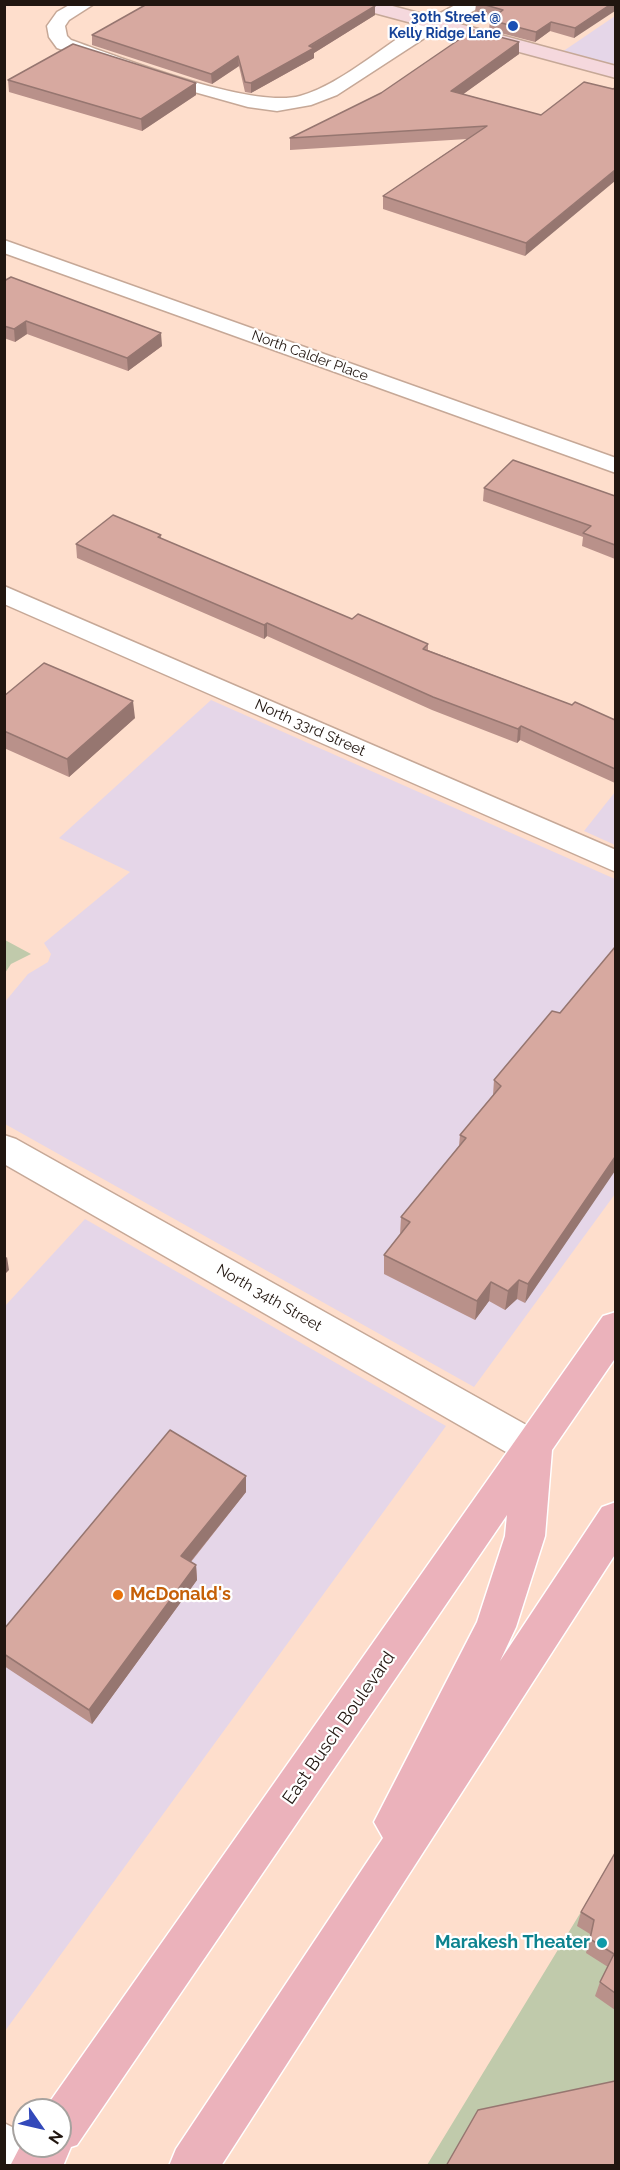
<!DOCTYPE html>
<html>
<head>
<meta charset="utf-8">
<style>
	body { margin:0 }
	#map { position:relative; width:620px; height:2170px; overflow:hidden; background:#fedecc; font-family:Raleway,sans-serif }
	canvas { display:block }
	.frame { position:absolute; inset:0; border:6px solid #211610; pointer-events:none }
	.north { position:absolute; left:12px; top:2098px; width:60px; height:60px; box-sizing:border-box; background:#fff; border:2px solid #a6a29f; border-radius:50%; rotate:124deg; font-size:16px; font-weight:700; line-height:24px; text-align:center; color:#211610 }
	.north::after { content:''; display:block; margin:auto; width:21px; height:27px; background:#3349ba; clip-path:polygon(50% 0,100% 100%,50% 72%,0 100%) }
</style>
</head>
<body>
<div id="map">
<canvas width="620" height="2170"></canvas>
<div class="frame"></div>
<div class="north">N</div>
</div>
<script>
const context = document.querySelector('canvas').getContext('2d');
context.lineJoin = 'round';
function fillPath(path, color) { context.fillStyle = color; context.fill(path, 'evenodd'); }
function stroke(path, color, width, dash) { context.strokeStyle = color; context.lineWidth = width; context.lineCap = dash ? 'butt' : 'round'; context.setLineDash(dash || []); context.stroke(path); }
function write(font, color, halo, rows, align = 'center') {
  context.font = font + ' Raleway,sans-serif'; context.lineWidth = 4.5; context.setLineDash([]); context.textBaseline = 'middle'; context.strokeStyle = halo; context.fillStyle = color; for (const [text, x, y, turn = 0] of rows) {
    context.save(); context.translate(x, y); context.rotate((+turn || 0) * Math.PI / 180); context.textAlign = isNaN(turn) ? turn : align; if (halo) context.strokeText(text, 0, 0); context.fillText(text, 0, 0); context.restore();
  }
}
fillPath(new Path2D(`
	M615,16V66L562,52Z
	M211,700L615,879V1194L474,1387L5,1124L4,1003L28,974L48,962L51,954L44,943L130,872L59,838Z
	M615,792V845L584,831Z
	M85,1219L446,1426L5,2031V1306Z`), '#e5d6e8');
fillPath(new Path2D(`
	M5,940L31,954L11,964L5,973Z
	M615,1856V2165H427Z`), '#c0caab');
const street = new Path2D(`
	M71,4H94L69,20L65,26L67,36L71,40C122,58 251,109 300,96C344,84 392,37 434,16C442,13 451,6 459,4C466,3 475,4 482,4L479,8L440,28L337,95L311,105L277,111L248,107L148,79L57,48L49,37L47,26L57,12Z
	M4,240L616,458V473L4,253Z
	M4,586L616,850V872L4,604Z
	M4,1135L16,1139L546,1436L552,1448L546,1460L533,1465L520,1460L4,1164Z
	M4,2123L24,2133V2146C45,2146 44,2146 52,2166H4Z`);
const secondary = new Path2D(`
	M353,4H385L616,66V78L356,8Z`);
const primary = new Path2D(`
	M616,1312V1357L552,1450L545,1536L516,1627L500,1661L602,1507L616,1502V1553L221,2166H169L176,2149L383,1838L374,1822L477,1622L505,1536L507,1515L77,2145L71,2147L63,2166H10L24,2139V2146H60V2110H44L603,1316Z`);
stroke(street, '#c6a897', 3);
stroke(secondary, '#c6a897', 3);
stroke(primary, '#fff', 3);
fillPath(street, '#fff');
fillPath(secondary, '#f5d8dd');
fillPath(primary, '#ebb2bb');
fillPath(new Path2D(`
	M476,4H615L574,38L550,31L535,42L489,30L490,20L493,17L475,12Z
	M375,15L314,53V58L251,93L245,92L239,66L212,84L92,45V35Z
	M519,42V54L463,94L541,115L525,256L383,209V196L467,139L290,150V138Z
	M8,80L196,83V95L142,131L9,92Z
	M4,281L162,346L128,371L27,334L15,342L4,338Z
	M484,488L615,496V559L582,546L583,537L483,501Z
	M161,535V539L352,619L428,644V650L572,705L615,720V783L520,740L517,743L432,710L267,636L264,639L77,558L76,544Z
	M4,696L135,718L69,777L4,748Z
	M615,947L525,1303L517,1299L505,1310L489,1301L475,1320L384,1274V1255L400,1235L401,1217L459,1146L460,1135L493,1095L494,1080L560,1013Z
	M246,1476V1492L191,1562L196,1565L197,1580L92,1724L4,1666V1629Z
	M615,1853V2010L595,1996L600,1982L608,1967L586,1953L590,1934L577,1926L581,1912Z`), '#b9918a');
fillPath(new Path2D(`
	M611,4H615V11L574,38L575,28Z
	M375,6V15L314,53V58L251,93V83Z
	M551,22L550,31L535,42L536,32Z
	M519,42V54L451,103V91Z
	M238,56L239,66L212,84L211,74Z
	M196,83V95L142,131L141,119Z
	M615,170V181L525,256L526,243Z
	M26,321L27,334L15,342L14,329Z
	M161,333L162,346L128,371L127,358Z
	M267,623V636L264,639V625Z
	M133,701L135,718L69,777L67,759Z
	M521,726L520,740L517,743L518,729Z
	M615,1157V1171L525,1303L528,1284Z
	M7,1257L9,1270L4,1275V1259Z
	M519,1280L517,1299L505,1310L508,1291Z
	M491,1282L489,1301L475,1320L477,1301Z
	M246,1476V1492L183,1571L181,1556Z
	M196,1565L197,1580L92,1724L89,1710Z`), '#967670');
const building = new Path2D(`
	M147,4H371L375,6L309,46L314,48L251,83L245,82L238,56L211,74L92,35Z
	M482,4H611L575,28L551,22L536,32L490,20L503,10Z
	M473,30L519,42L451,91L541,115L584,82L613,89L615,88V170L526,243L383,196L487,126L290,138L381,93Z
	M73,44L196,83L141,119L8,80Z
	M11,277L161,333L127,358L26,321L14,329L4,326V281Z
	M513,460L615,496V545L583,533L591,526L484,488Z
	M113,515L161,535L158,537L352,619L358,614L428,644L423,649L572,705L575,702L615,720V769L521,726L518,729L433,697L267,623L264,625L76,544Z
	M44,663L133,701L67,759L4,731V696Z
	M615,947V1157L528,1284L519,1280L508,1291L491,1282L477,1301L384,1255L410,1222L401,1217L466,1138L460,1135L501,1086L494,1080L552,1011L560,1013Z
	M170,1430L246,1476L181,1556L196,1565L89,1710L4,1654V1629Z
	M615,1853V1993L600,1982L614,1954L590,1939L594,1920L581,1912Z
	M615,2081V2166H446L478,2110Z`);
fillPath(building, '#d7a9a0');
stroke(building, '#967670', 1.5);
for (const [x, y, r, color] of [
	[513,26,6,"#1a4fb4"],
	[118,1595,6,"#e8710a"],
	[602,1943,6,"#0f9aa8"]
]) { const dot = new Path2D(); dot.arc(x, y, r, 0, 2 * Math.PI); context.fillStyle = color; context.fill(dot); stroke(dot, '#fff', 2); }
write('bold 14px', '#164399', '#fff', [
	["30th Street @",501,18],
	["Kelly Ridge Lane",501,34]
], 'right');
write('14px', '#211610', '#fff', [
	["North Calder Place",310,356,20]
]);
write('15px', '#211610', '#fff', [
	["North 33rd Street",310,728,24],
	["North 34th Street",269,1298,30]
]);
write('bold 18px', '#c56008', '#fff', [
	["McDonald's",130,1595]
], 'left');
write('18px', '#211610', '#fff', [
	["East Busch Boulevard",339,1728,-55]
]);
write('bold 18px', '#0d838f', '#fff', [
	["Marakesh Theater",590,1943]
], 'right');
</script>
</body>
</html>
